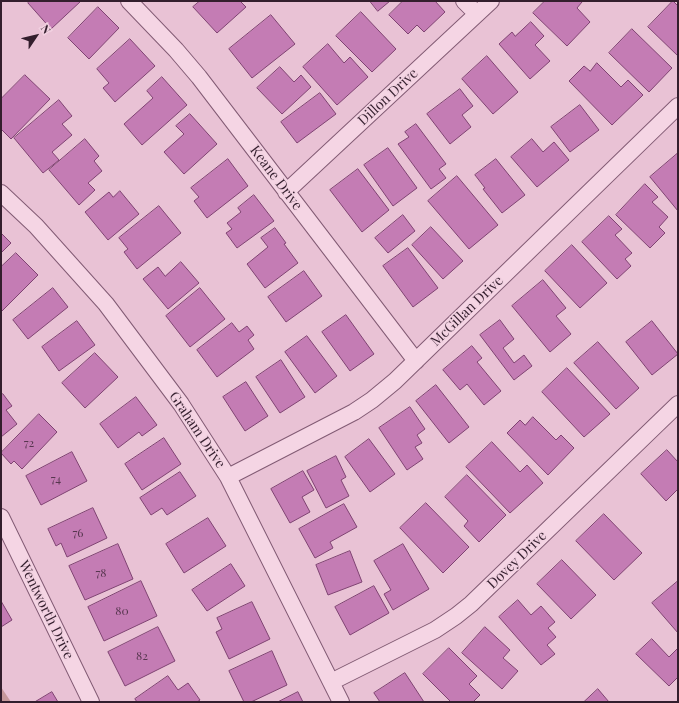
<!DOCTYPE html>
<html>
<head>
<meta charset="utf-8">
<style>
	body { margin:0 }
	#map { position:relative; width:679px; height:703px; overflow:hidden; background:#e9c2d5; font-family:"Playfair Display",serif }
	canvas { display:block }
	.frame { position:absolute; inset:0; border:2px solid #331e2d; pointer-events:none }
	.north { position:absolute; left:16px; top:16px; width:40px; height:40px; -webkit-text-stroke:3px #f2d1e1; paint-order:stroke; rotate:55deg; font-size:11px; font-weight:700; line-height:16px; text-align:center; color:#331e2d }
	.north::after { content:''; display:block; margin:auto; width:14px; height:18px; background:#331e2d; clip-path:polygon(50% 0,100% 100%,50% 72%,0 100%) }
</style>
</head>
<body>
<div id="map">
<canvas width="679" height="703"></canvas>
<div class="frame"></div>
<div class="north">N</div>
</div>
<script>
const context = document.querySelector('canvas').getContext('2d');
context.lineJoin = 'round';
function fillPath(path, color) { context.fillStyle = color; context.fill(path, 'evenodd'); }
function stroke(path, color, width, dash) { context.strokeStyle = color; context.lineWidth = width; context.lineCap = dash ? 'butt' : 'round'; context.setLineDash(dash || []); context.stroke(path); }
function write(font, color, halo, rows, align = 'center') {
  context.font = font + ' "Playfair Display",serif'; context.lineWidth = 3; context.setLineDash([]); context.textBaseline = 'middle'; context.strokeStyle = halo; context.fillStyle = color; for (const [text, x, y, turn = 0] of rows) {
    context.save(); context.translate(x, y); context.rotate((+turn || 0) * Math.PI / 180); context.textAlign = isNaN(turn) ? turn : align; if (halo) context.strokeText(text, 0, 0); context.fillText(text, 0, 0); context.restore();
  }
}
fillPath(new Path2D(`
	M1,687L11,702H1Z`), '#c6989b');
const building = new Path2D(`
	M30,1H81L51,29L28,3Z
	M200,1H240L246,7L217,33L193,7Z
	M370,1H390L378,11Z
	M403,1H435L445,12L424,32L417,25L408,34L389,15Z
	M545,1H581L582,2L577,8L590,22L567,46L533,13Z
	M673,1L678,6V56L648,27Z
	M98,7L119,28L89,59L68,38Z
	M361,12L396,49L372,72L336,36Z
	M271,15L295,44L252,78L229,49Z
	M531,22L544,36L535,45L550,61L530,79L499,44L512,32L515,36Z
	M632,29L672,68L649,92L609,53Z
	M130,39L155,66L115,102L103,88L109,83L97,69Z
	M328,44L344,63L350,57L368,77L337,105L303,67Z
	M487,56L518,92L493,114L462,79Z
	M597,63L621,87L628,80L643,95L612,125L569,81L584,66L590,71Z
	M280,67L294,82L301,75L311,87L282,114L257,88Z
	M25,75L50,99L11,139L1,129V99Z
	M162,77L187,105L142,145L124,124L153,98L147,91Z
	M460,89L473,106L462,115L471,127L450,144L427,114Z
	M320,93L336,114L297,143L281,122Z
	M59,100L72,116L62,124L72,135L52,152L59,160L43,173L14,138Z
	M580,105L599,130L570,152L551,127Z
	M190,114L217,144L184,174L164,152L184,134L176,126Z
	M416,124L446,164L439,169L446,178L431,189L398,144L409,137L405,132Z
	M85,139L99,156L94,161L102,171L88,183L95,190L79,205L49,170Z
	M532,139L543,152L554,142L569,160L537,187L511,157Z
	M388,148L417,188L393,206L364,165Z
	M677,154L678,156V211L650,177Z
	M228,159L248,186L207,218L194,201L199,197L191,188Z
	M496,159L525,195L502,213L483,189L485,188L475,175Z
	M358,169L389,210L362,232L330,190Z
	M457,176L498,225L469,249L428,201Z
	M645,184L658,197L652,202L668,217L659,227L665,233L650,248L616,215Z
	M120,191L139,214L108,240L85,212L109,192L113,197Z
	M254,195L274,221L237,248L226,233L232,229L227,223L241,212L238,208Z
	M159,206L181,233L137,269L124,252L128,249L119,238Z
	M403,215L415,231L388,253L375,238Z
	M609,216L622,229L615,235L632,253L625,259L631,266L617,279L582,242Z
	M431,227L463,261L443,279L412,245Z
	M275,228L286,243L284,244L298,263L265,288L247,264L268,247L261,238Z
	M1,233L11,243L1,253Z
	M572,245L607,283L580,308L545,271Z
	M408,248L438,288L413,307L383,266Z
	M16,253L38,275L2,311L1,310V267Z
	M181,262L199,283L168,309L143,279L158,267L165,276Z
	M304,271L322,296L286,322L268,297Z
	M543,280L566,308L556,316L571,334L550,352L512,306Z
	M53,288L68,307L28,339L13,320Z
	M200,288L225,319L190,347L166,316Z
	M346,315L374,354L350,371L322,332Z
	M500,320L514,339L503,348L514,363L524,355L532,366L514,380L480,335Z
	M77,321L95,345L59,371L42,347Z
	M652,321L678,354L652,375L626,342Z
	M232,323L239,332L247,326L254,335L248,340L254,349L217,377L197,350Z
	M307,336L337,376L315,393L285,352Z
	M598,342L639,388L616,409L574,363Z
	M472,346L482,358L477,362L501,391L484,405L467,384L460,390L443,370Z
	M95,353L118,377L85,408L62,383Z
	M281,360L305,397L280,413L256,377Z
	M567,368L610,414L584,437L542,392Z
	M246,382L268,416L245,431L223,397Z
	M436,385L469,427L449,443L416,401Z
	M3,394L12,406L6,410L17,424L1,437V395Z
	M136,397L157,425L142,436L139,432L118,448L100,424Z
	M410,407L425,429L417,435L422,443L415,447L423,459L407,470L379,428Z
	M39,414L57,432L22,469L14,461L11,464L1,453Z
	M533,417L556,440L561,435L574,448L548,475L507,433L520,420L525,425Z
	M164,438L181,464L142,490L125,464Z
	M369,439L395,474L370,492L345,457Z
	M492,442L520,472L527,465L543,483L510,513L466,467Z
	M667,450L678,462V489L666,501L641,474Z
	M72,452L87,481L41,505L26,476Z
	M336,456L346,477L341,480L349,496L326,508L307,471Z
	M303,471L314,490L302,497L310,512L290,523L271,489Z
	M180,472L196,496L167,515L162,508L151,515L140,498Z
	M467,475L506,515L479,542L464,526L468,521L445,497Z
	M426,503L469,547L443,573L400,528Z
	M344,504L357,527L330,542L333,548L315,558L299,529Z
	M93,508L107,538L67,557L61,543L56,546L48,529Z
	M604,514L642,553L614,580L576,541Z
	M208,518L226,546L184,573L166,544Z
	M118,544L133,579L85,600L69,566Z
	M403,544L429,589L393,610L384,594L391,590L374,561Z
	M350,551L362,582L328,595L316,565Z
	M562,560L596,595L571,619L537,584Z
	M231,564L245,586L207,611L192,590Z
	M141,581L157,616L104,641L88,607Z
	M678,581V633L652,603Z
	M374,586L389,613L350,635L335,607Z
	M518,600L531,615L541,606L555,622L548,628L556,637L547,645L555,654L541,665L499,617Z
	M1,601L12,620L1,627Z
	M252,602L270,639L229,659L216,632L222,629L217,618Z
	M158,627L175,661L125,686L108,652Z
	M485,627L510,650L503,658L518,671L502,689L462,653Z
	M652,639L669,657L678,648V677L669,686L636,654Z
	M449,648L477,676L469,684L480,695L473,702H451L423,674Z
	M272,651L287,685L251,702H244L229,671Z
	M405,673L424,702H380L374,693Z
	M168,676L178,690L188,683L200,700L197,702H137L135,699Z
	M598,689L609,702H584Z
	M52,692L58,702H35Z
	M298,692L303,702H278Z`);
fillPath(building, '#c47cb4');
stroke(building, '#7f4372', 1);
const minor = new Path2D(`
	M129,1L176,50L199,77L416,361
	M464,1L477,14
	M286,192L491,1
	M1,193L36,226L106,304L181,404L228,477L341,702
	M228,477L354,412L372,400L395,381L678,106
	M1,517L91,702
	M331,682L435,630L456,616L471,604L678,404`);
stroke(minor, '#825b74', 18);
stroke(minor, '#f5d5e4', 16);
write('12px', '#57364f', null, [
	["72",29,443],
	["74",56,479],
	["76",78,533],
	["78",101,573],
	["80",122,611],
	["82",142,656]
]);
write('14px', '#331e2d', '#f2d1e1', [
	["Dillon Drive",388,97,-43],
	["Keane Drive",276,178,53],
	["McGillan Drive",467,311,-44],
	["Graham Drive",197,430,56],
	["Dovey Drive",517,560,-44],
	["Wentworth Drive",46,610,64]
]);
</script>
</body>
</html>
